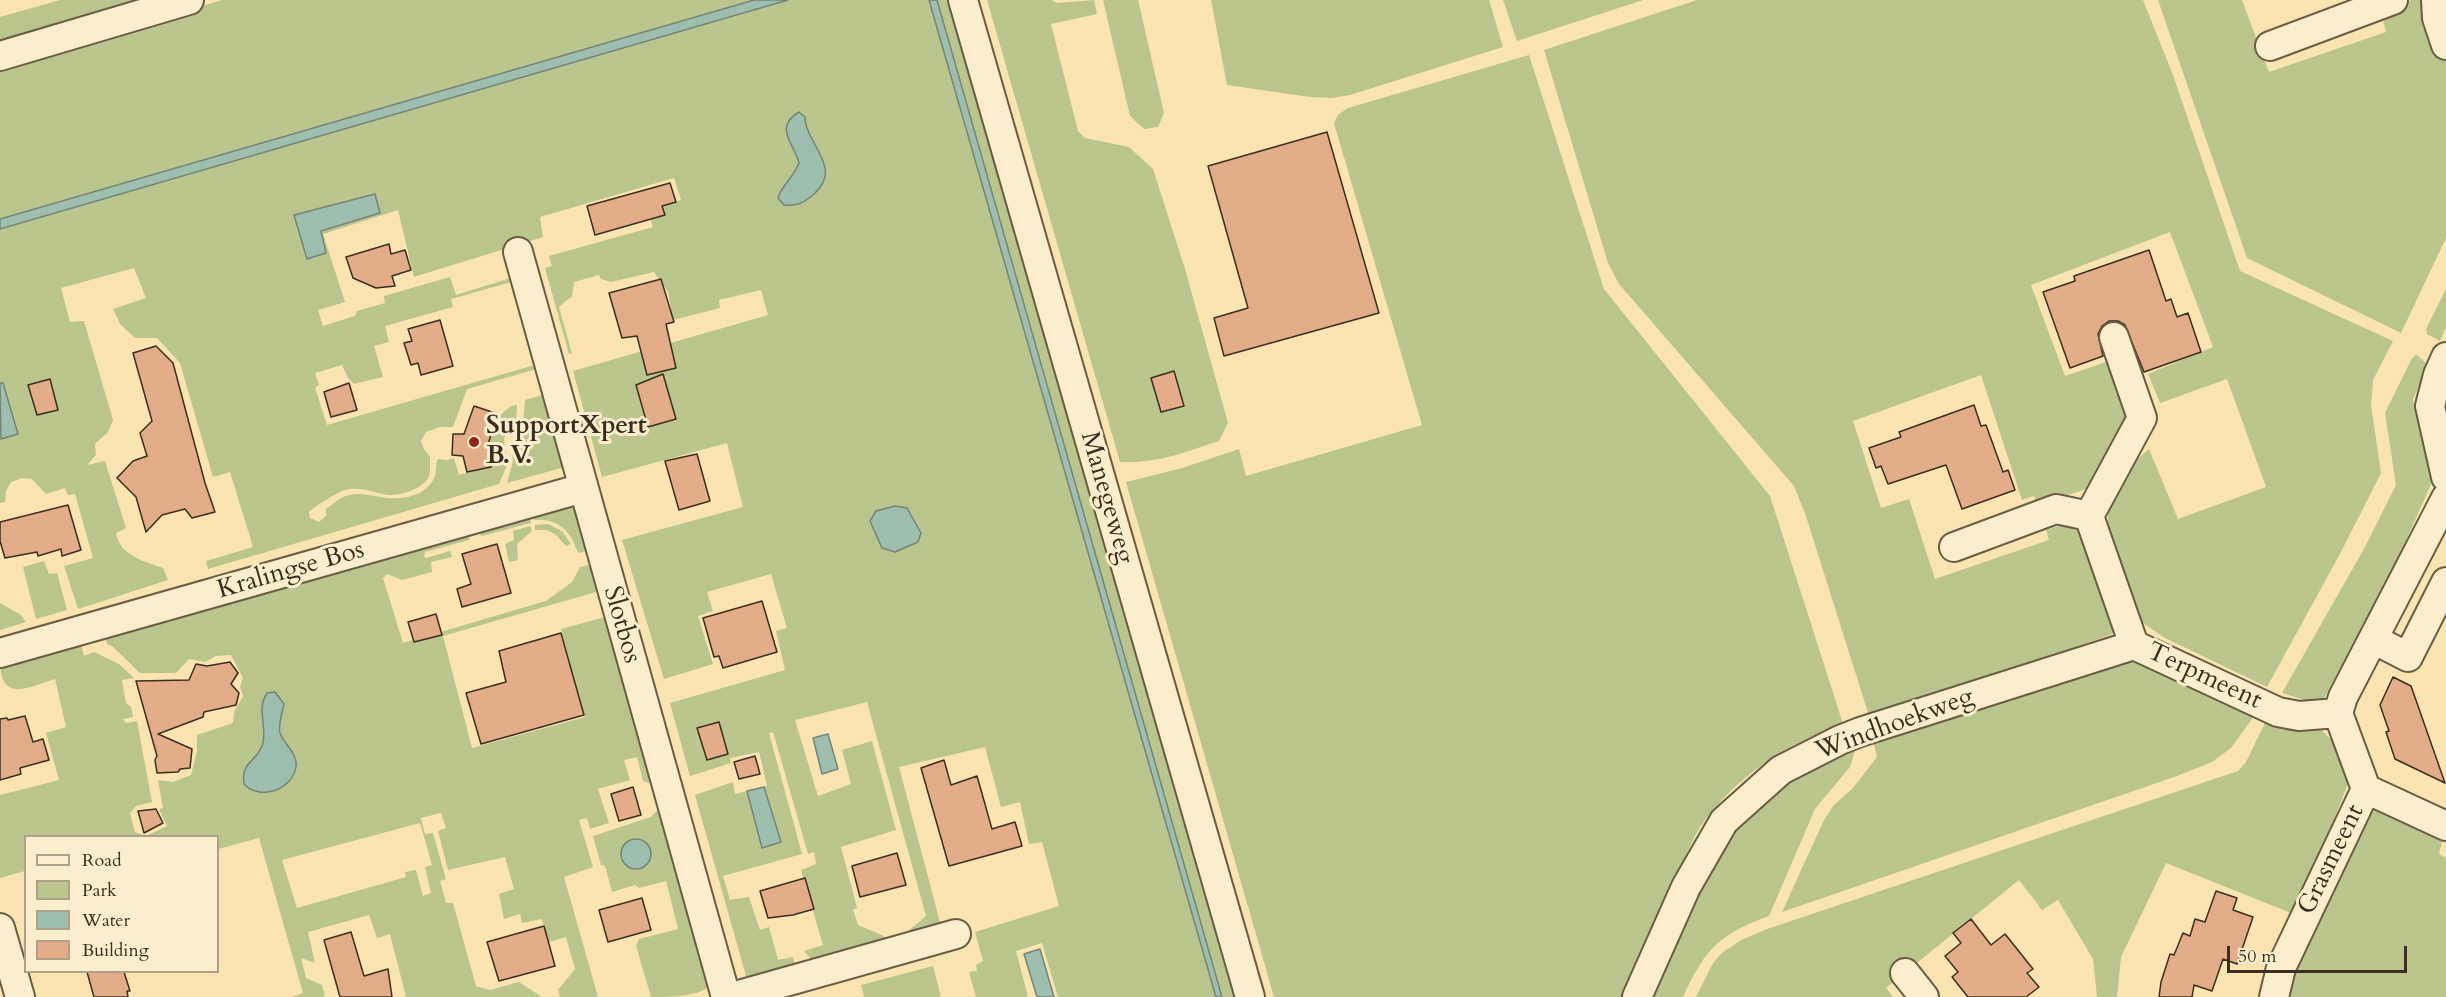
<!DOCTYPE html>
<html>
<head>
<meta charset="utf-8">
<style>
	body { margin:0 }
	#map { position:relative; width:2446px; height:997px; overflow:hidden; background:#fae5b2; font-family:Cardo,serif }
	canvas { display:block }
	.legend { position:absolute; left:24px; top:835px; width:195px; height:138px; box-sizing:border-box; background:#fceecd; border:2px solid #afa188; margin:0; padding:8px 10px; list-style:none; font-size:18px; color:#3b2e20 }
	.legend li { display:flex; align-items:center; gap:12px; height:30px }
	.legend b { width:30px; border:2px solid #afa188 }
	.scale { position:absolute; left:2227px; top:946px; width:180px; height:27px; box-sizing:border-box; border:3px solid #3b2e20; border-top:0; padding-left:8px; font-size:18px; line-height:21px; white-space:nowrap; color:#3b2e20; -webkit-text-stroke:4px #fceecd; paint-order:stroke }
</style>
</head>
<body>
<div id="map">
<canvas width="2446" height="997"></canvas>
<ul class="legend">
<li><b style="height:8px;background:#fceecd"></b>Road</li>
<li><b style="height:16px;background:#bbc58e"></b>Park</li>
<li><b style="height:16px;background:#9ebfb0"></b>Water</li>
<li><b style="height:16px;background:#e3ad89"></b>Building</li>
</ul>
<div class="scale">50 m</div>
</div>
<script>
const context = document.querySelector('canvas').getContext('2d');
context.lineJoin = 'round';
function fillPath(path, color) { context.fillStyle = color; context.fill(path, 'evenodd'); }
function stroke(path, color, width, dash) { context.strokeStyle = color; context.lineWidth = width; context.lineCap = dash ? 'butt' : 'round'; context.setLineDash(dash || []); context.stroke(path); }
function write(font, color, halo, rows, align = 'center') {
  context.font = font + ' Cardo,serif'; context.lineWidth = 6; context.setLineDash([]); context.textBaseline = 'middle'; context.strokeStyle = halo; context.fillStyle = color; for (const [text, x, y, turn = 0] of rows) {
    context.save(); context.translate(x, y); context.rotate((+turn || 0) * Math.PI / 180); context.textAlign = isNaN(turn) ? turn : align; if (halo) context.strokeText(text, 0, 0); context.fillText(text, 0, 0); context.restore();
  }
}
fillPath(new Path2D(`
	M60,0H138L0,40V17Z
	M222,0H754L0,219V67Z
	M788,0H929L1216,997H1058L1042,943L1016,951L1028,997H976L969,972L977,971L976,965L983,961L975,932L1059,906L1042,842L1029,844L1020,802L1001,807L985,747L899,767L942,930L905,940L908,931L926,916L867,702L795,720L818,796L851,784L842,750L872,741L896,830L841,847L857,908L853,910L858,925L884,936L887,944L816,965L804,951L823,945L801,870L816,864L814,852L808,854L773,732L769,733L802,854L723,876L730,900L749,897L760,930L769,927L778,960L793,957L796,969L748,983L695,795L733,782L735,794L767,786L759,752L730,758L731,763L690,776L670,703L785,670L776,631L787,628L771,574L707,592L713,611L698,616L713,664L664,679L622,540L743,507L727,443L602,477L573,371L768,315L761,290L719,300L720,308L673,320L668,292L654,272L611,282L601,279L599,275L574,282L572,296L559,307L572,354H569L545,268L552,266L549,256L653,227L650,218L662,206L681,200L674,178L540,217L543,237L414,277L398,210L323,234L345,302L318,310L323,326L355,316L357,311L385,303L384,296L450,277L456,295L514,277L515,281L451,299L453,307L385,326L389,342L374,346L383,377L354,384L348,378L342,365L315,373L319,385L315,388L327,425L538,364L540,368L467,389L453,427H440L426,432L421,441L424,449L430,457C430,464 431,474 427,480C419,490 399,496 388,495C374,493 360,486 345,490C340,491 312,508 309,512L310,518L319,522L326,516V509C332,505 339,498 346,496C369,488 388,507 419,493C425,490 433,483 435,476C437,470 435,465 438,459L447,460L454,458L459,475L493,465C492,458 487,448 488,441C489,429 504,405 517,405L516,421L504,438L507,465L499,484L208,569L206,561L253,547L230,472L213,477L180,363L157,338H135L120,324L113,309L146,298L134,268L61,288L70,322L84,321L113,420L108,432L95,444L96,455L87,465L105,461L126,528L116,533C120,556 144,561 163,568L168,580L78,609L64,566L93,558L75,494L68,495L65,488L46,494L32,479L22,478L11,482L6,491L5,502L0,503V229Z
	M937,0H951L1243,997H1222Z
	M987,0H1051L1057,3L1094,0L1097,14L1051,24L1078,131L1085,138L1129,147L1153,169L1185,269L1228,423L1219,441C1186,452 1156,464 1120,462Z
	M1103,0H1138L1164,113L1158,127L1144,129L1130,116Z
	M1211,0H1489L1503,47L1350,95L1332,98L1310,97L1227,85Z
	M1503,0H1643L1517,41Z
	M1697,0H2143L2173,75L2240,271L2393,341L2373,380L2371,405L2381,473L2341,552L2267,687L2165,638L2140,621L2108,532V512L2126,469L2149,449L2178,519L2266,487L2227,379L2160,403L2148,374L2213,347L2170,232L2031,285L2065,376L2112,360L2130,411L2093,487L2037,505L2034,496L2022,500L1981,375L1853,421L1881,508L1909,499L1935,579L2049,540L2046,530L2069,523L2081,526L2115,633L1870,719L1805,513L1794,486L1619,284L1608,263L1544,50Z
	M2158,0H2242L2269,72L2386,32L2381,10L2412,0H2421L2430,9L2446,59V238L2401,333L2247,258Z
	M1529,55L1604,289L1770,496L1845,730C1792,733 1723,788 1696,834C1687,851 1680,870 1672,888C1656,924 1639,961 1623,997H1274L1126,482L1182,468L1239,449L1246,476L1422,425L1334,123L1338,115L1348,108Z
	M2446,289V327L2440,341L2427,334L2426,329Z
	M2416,354L2428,365L2413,399L2432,482L2392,572L2323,700L2308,701L2282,693L2365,547L2396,485L2385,413L2411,360Z
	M546,394L565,467L507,483L513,461L511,443L523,426L525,400Z
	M570,505L577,509L591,550L578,553C571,531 558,518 534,520L532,510Z
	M528,512L531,523L482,536L479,533L470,535L469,540L425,552L424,556L426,558L450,551L452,557L431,562L432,572L402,580L387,574L383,578L403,643L546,601L572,582L580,567L595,563L603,590L443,636L472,748L585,717L561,629L609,616L659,786L643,781L637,757L624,760L630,780L598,789L609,823L590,829L587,818L579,820L593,867L564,877L598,997H560L558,990L575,969L566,937L549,942L542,919L522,923L520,914L504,919L499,894L514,889L505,857L448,870L438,831L446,828L441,813L421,818L425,834L433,833L446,879L440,881L446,903H453L476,986L490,990L519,982L542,997H406L390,934L377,938L369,915L308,932L315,963L301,958L306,978L322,985L325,997H292L303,993L259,838L218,849V836H26L25,871L0,878V795L59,780L46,733L66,727L55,679C29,687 2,703 0,664L80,640L84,656L94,652L119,664L134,678L122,680L126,703L131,707L133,717L123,719L126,723L137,721L152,802L136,806L130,813L135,832L146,836L167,826L159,809L163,808L158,780L173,782L191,775L197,751V735L233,723L234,712L243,696L240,687L243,678L231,655L216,656L205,662L189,659L176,673H140L112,646L107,644L105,633ZM420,823L432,865L425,867L431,893L423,896L416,870L405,872L406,877L297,908L282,860Z
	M548,524L562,531L571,544L566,546L555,534L546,530H535V525Z
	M530,526L532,531L517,544L518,560L509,562L505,544L514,540L513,531Z
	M44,561L49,574L57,573L67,610L36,619L23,567Z
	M0,603L21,615L26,622L0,630Z
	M2130,644L2254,716L2231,748L2212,762L2177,776L1782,912L1824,820L1834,805L1853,788L1877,757L1872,736Z
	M2265,723L2302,729H2320L2334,742L2349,781L2324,845L2291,913L2166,863L2121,957L2117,997H2097L2093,959L2058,900L2042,910L2019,880L1886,988L1893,997H1696L1713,963L1722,953L1741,940L1767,929L2238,771L2246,762Z
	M1855,751L1850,767L1815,809L1769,916C1719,934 1705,949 1683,997H1651L1718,851L1755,807L1791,780Z
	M663,804L714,982C701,997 674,997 651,997L636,946L639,939L678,929L666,881L639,888L635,885L612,892L605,866L601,865L593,836L651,817Z
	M2372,807L2443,837L2439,854L2446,858V997H2286L2307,944Z
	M933,966L941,997H864L861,985Z`), '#bbc58e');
const water = new Path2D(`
	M754,0H788L0,229V219Z
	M929,0H937L1222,997H1216Z
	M799,112L805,117C805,143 844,168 814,194C804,203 797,206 784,205L778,198C781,186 794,177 799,163C794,143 773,127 799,112Z
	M375,194L380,213L321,231L326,253L307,259L294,215Z
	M0,383H3L18,434L1,439Z
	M895,506L907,508L921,533L918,542L895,552L882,548L870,521L876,511Z
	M275,692L284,704C282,713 278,725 280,733C284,744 298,754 296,767C292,790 260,801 244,784C240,761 259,761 263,743C267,725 256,710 267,693Z
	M828,734L838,769L822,774L813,738Z
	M764,787L781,842L762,848L747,791Z
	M621 854a15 15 0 1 1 30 0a15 15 0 1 1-30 0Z
	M1040,949L1054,997H1037L1024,954Z`);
fillPath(water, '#9ebfb0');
stroke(water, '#768576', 1.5);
const building = new Path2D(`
	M1327,132L1379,313L1224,356L1214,318L1248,308L1208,166Z
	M670,183L676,202L662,206L665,215L595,235L587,206Z
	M389,244L391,254L405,250L411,270L392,276L395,286L376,288L353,278L346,257Z
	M2149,250L2166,301L2171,299L2177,317L2188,313L2201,352L2144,372L2125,325L2118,321H2109L2102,326L2098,334L2103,356L2070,368L2043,292L2075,281L2074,276Z
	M661,279L674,322L666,324L676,368L647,375L637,336L622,338L609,293Z
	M440,320L453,366L421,375L418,363L411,365L404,343L412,341L408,329Z
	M156,346L173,363L205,483L215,512L192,518L185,509L162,515L146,532L136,497L117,478L133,461L147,456L140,433L152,421L133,353Z
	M1174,371L1184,406L1161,412L1151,378Z
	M663,374L676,419L648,427L636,385Z
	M50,379L58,410L37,415L28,385Z
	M349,383L357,410L331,417L324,392Z
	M1974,405L1981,426L1986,425L2003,472L2008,470L2015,490L1962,509L1946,465L1888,484L1881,466L1876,468L1869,448L1901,437L1899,432Z
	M474,406L498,414L488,444L491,467L467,472L463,456L452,455L453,434H464Z
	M697,454L710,501L679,510L665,461Z
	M68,505L81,550L62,556L61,549L38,556L37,552L5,558L0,541V522Z
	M497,544L511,593L462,607L457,589L471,584L462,554Z
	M762,601L777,652L723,668L719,656L714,657L703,618Z
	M436,614L442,635L414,642L408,622Z
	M561,633L584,715L481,744L466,693L506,682L499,651Z
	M230,662L238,673L231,684L239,693L236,705L204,712L203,717L158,734L192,749L190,768L180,769L178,772L157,773L155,760L157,756L136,681L189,680L196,664L207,666Z
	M2393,677L2411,686L2445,783L2395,759L2386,732L2389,731L2380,705Z
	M25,716L33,742L43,739L49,760L20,768L21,774L0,780V719L7,718L8,720Z
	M719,722L728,754L707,760L697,728Z
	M755,756L760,774L739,779L734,762Z
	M944,760L951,785L977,776L992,829L1015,822L1022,846L949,866L921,768Z
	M633,787L641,815L619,821L611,794Z
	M156,809L163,823L144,833L138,811Z
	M897,853L906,885L860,897L852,866Z
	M805,878L814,909L793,915L768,918L760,891Z
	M2216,891L2237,898L2233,910L2253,917L2237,964L2223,959L2212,991L2194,985L2192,997H2159L2161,982L2170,954L2174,955L2183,933L2190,936L2195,919L2205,922Z
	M642,898L651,930L608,942L599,910Z
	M1971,919L1991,945L2005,934L2033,969L2027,973L2039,987L2026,997H1968L1952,977L1958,972L1945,956L1961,943L1953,933Z
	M544,926L555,966L499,981L487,942Z
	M351,932L364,976L388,969L392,997H340L324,940Z
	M87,972H124L130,991H127L128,997H94Z`);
fillPath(building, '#e3ad89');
stroke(building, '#3b2e20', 1.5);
const minor = new Path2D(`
	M963,0L1250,997
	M2436,0L2437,18L2446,45
	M2270,46L2393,0
	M0,56L189,0
	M518,252L726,997
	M2114,337L2142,418L2089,516L2134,645L2278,712L2299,716L2338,713
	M2446,357L2438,375L2430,406L2446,477
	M2446,498L2343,697L2338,713L2366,789L2446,826
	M1954,547L2056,509L2089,516
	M2373,639L2408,657L2446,582
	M0,653L583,488
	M0,928L20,997
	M1905,973L1924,997
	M732,997L956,934
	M1637,997L1686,887L1724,821L1781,770L1840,740L1860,732L2134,645
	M2274,997L2281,968L2366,789`);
stroke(minor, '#6b5c44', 32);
stroke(minor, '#fceecd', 28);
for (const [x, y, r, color] of [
	[474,442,6,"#8f2418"]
]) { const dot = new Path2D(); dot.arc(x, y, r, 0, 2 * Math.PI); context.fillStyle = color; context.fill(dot); stroke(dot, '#fceecd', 2); }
write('bold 26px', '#3b2e20', '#fceecd', [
	["SupportXpert",486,427],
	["B.V.",486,457]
], 'left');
write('26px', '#3b2e20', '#fceecd', [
	["Manegeweg",1106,498,74],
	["Kralingse Bos",291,571,-16],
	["Slotbos",621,625,74],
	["Terpmeent",2204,677,25],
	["Windhoekweg",1895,725,-20],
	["Grasmeent",2332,860,-64]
]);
</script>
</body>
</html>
